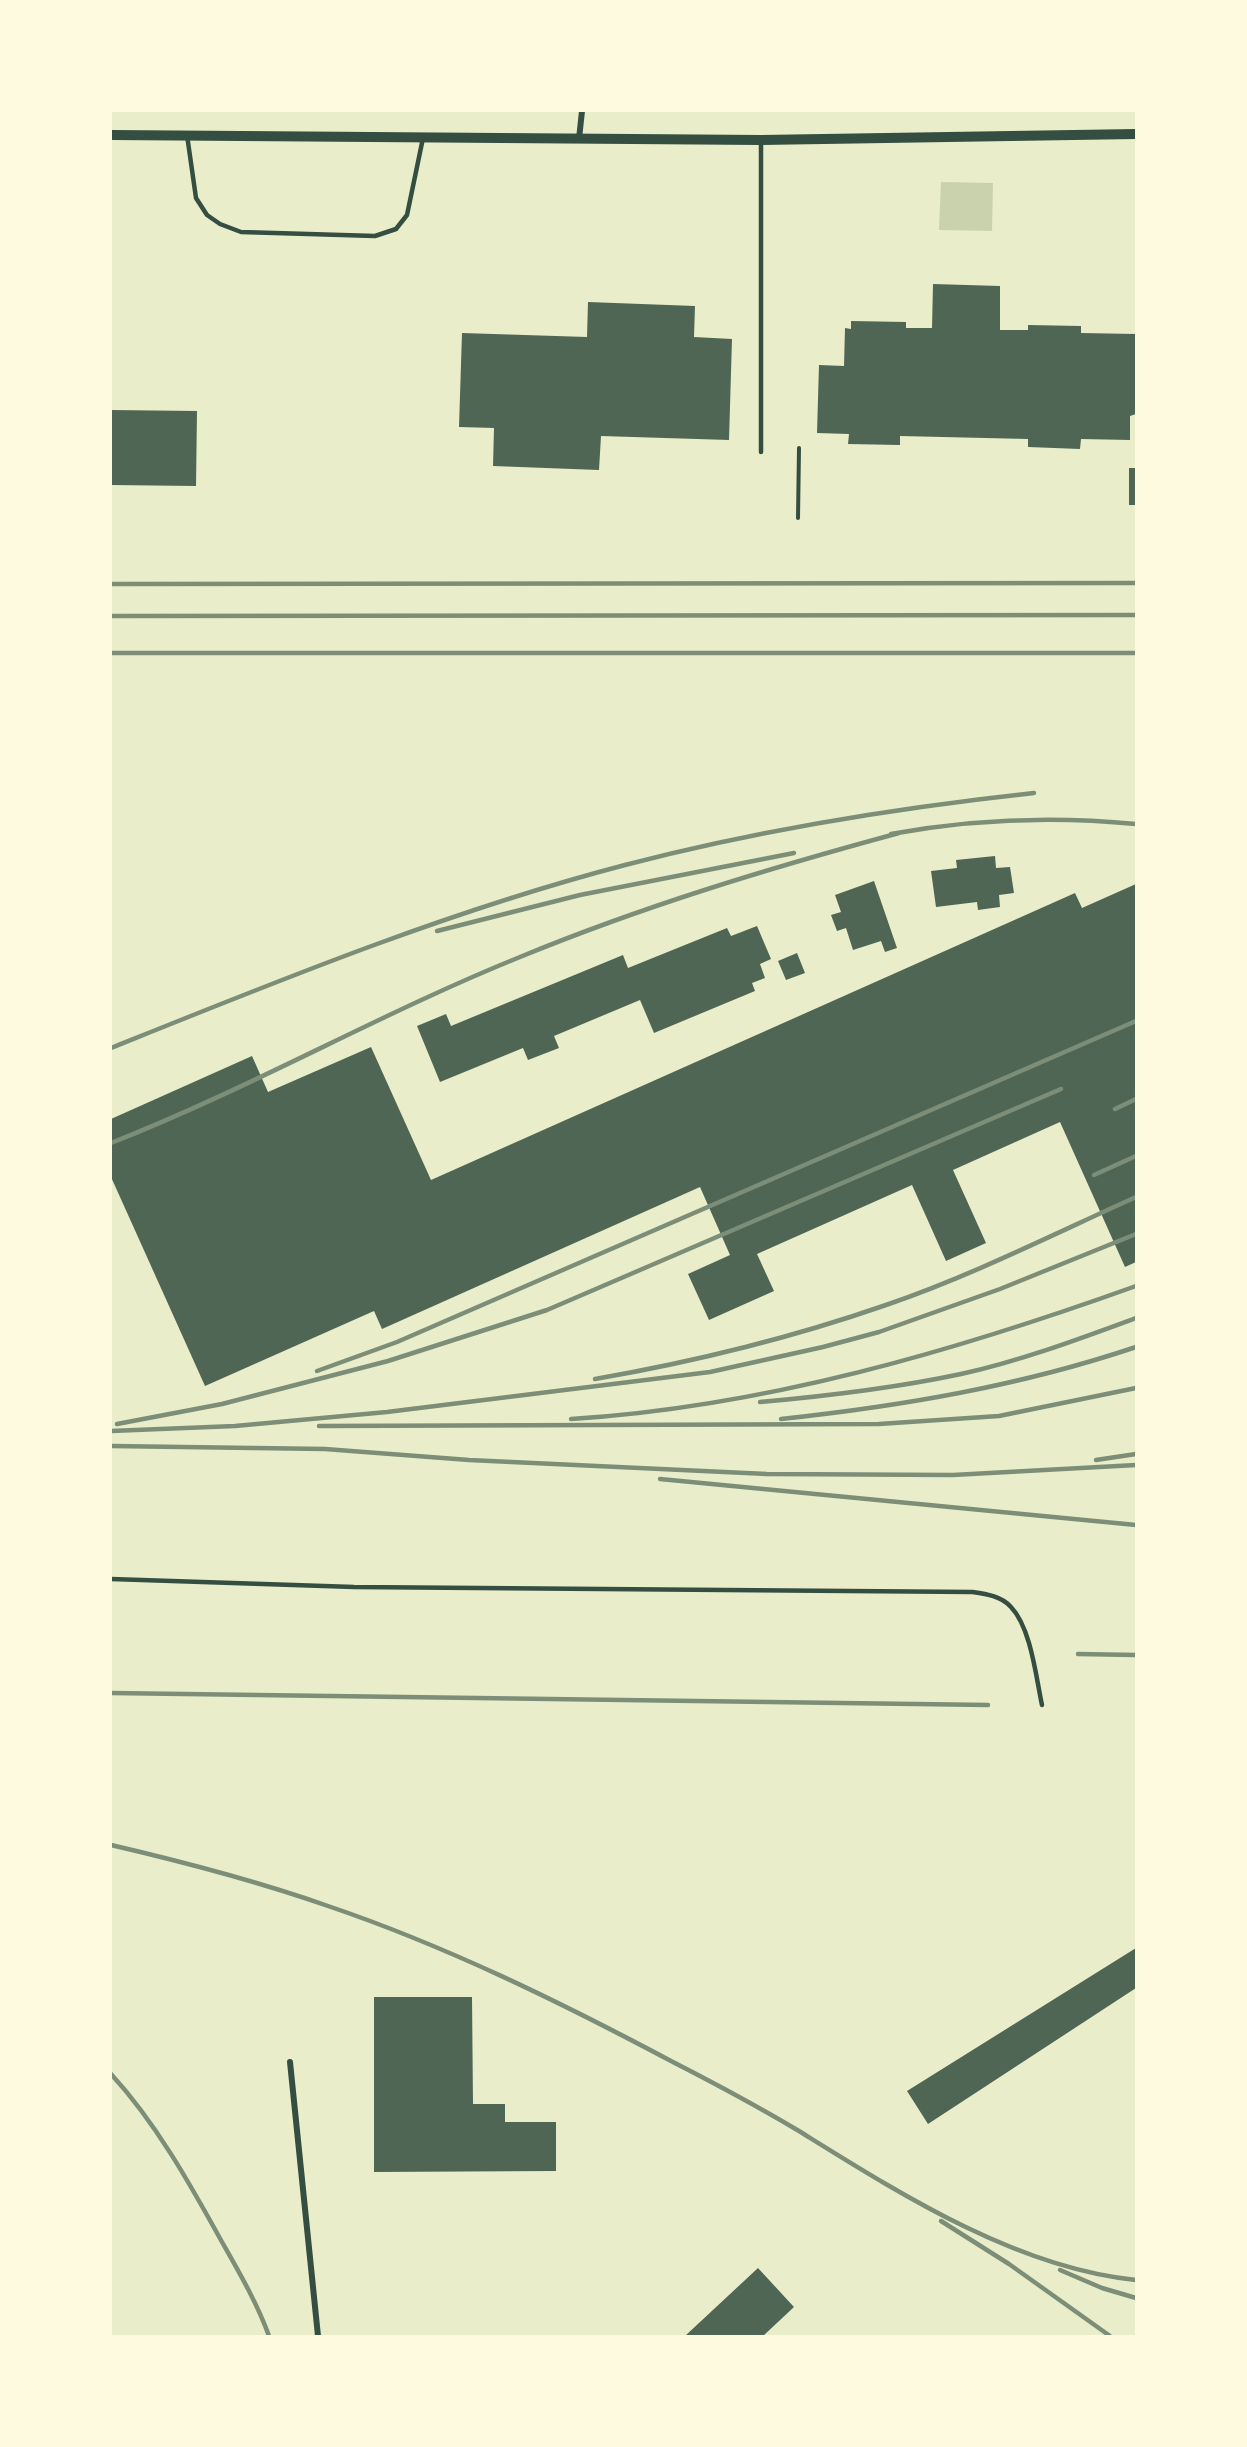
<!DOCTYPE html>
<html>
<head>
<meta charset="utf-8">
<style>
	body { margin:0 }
	#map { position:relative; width:1247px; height:2447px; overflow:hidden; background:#e9edc9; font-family:"Playfair Display",serif }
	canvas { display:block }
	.frame { position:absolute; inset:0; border:112px solid #fefae0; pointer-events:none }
</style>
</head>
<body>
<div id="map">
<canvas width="1247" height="2447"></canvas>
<div class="frame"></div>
</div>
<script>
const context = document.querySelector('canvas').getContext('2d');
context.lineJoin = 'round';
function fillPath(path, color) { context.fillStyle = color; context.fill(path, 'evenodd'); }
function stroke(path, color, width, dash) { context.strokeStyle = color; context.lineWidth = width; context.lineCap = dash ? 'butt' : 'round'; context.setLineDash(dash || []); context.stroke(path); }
fillPath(new Path2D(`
	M941,182L993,183L992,231L939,230Z`), '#cad2ad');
fillPath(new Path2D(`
	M933,284L1000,286V330H1028V325L1081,326V333L1136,334V414L1130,416V440L1081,439L1080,449L1028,447V439L900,436V445L848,444L849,434L817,433L819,365L844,366L845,328L851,329V321L906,322V328H932Z
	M588,302L695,306L694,337L732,339L729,440L601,436L599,470L493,466L494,428L459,427L462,333L587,337Z
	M111,410L197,411L196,486L111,485Z
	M1129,468H1136V505H1129Z
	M995,856L996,868L1010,867L1014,893L999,895L1000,907L978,910L977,902L936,907L931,871L957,868L956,860Z
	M874,881L897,948L885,952L881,941L853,950L846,928L837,931L831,915L841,912L835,895Z
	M1136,884V1262L1125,1267L1060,1122L953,1170L986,1243L946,1261L912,1185L757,1254L774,1291L709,1320L688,1274L730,1255L700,1187L382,1329L374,1311L205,1386L111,1177V1119L252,1056L268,1092L371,1047L431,1180L1075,893L1082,908Z
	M757,926L771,959L760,964L765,978L752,983L755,991L654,1033L640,1000L554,1036L559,1048L528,1060L523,1048L440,1082L417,1026L446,1014L451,1026L623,955L628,968L727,928L731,936Z
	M797,953L805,973L786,980L778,961Z
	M1136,1948V1988L928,2124L907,2091Z
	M374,1997H472L473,2104H505V2122H556V2171L374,2172Z
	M758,2268L794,2307L763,2336H685Z`), '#4f6655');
stroke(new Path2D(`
	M798,518L799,448`), '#344e41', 4);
stroke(new Path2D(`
	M187,135L196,198L207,215L220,224L241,232L375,236L396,229L407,215L423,138
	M761,452V140
	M111,1579L354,1587L972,1592C986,1594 1001,1596 1011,1607C1031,1628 1036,1677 1042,1705`), '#344e41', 4.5);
stroke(new Path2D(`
	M579,139L582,111
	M290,2062L318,2336`), '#344e41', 6);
stroke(new Path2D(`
	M111,135L761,140L1136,134`), '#344e41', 10);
stroke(new Path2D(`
	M111,584L1136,583
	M111,616L1136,615
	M111,653H1136
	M891,834C972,819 1054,816 1136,824
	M437,931L580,895L794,853
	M111,1048C280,980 449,911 625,865C759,830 896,808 1034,793
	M1115,1109L1136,1099
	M111,1143C251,1088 381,1013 520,957C644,906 770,868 899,833
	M1094,1175L1136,1156
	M317,1371L397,1342L1136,1021
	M595,1379C693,1362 791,1338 886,1305C971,1276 1054,1234 1136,1197
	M760,1402C828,1396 895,1388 961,1374C1020,1361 1079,1339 1136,1318
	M571,1419C764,1407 955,1351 1136,1286
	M781,1419C902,1406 1020,1386 1136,1347
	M117,1424L222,1404L388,1361L547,1310L1061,1089
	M319,1426L879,1424L999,1416L1136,1388
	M111,1431L235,1426L387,1412L710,1372L823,1347L879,1332L1000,1289L1136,1234
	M111,1446L325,1449L469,1460L767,1474L953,1475L1136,1465
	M1096,1460L1136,1454
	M660,1479L1136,1525
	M1078,1654L1136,1655
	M111,1693L988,1705
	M111,1845C184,1862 257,1881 328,1906C446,1946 560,2002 671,2061C714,2083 757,2106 799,2131C899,2193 1016,2268 1136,2280
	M111,2074C156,2123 190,2184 222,2242C239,2272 257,2303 269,2336
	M941,2221L1009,2264L1110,2336
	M1060,2270L1102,2288L1136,2298`), '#7c8e77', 4.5);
</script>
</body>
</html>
